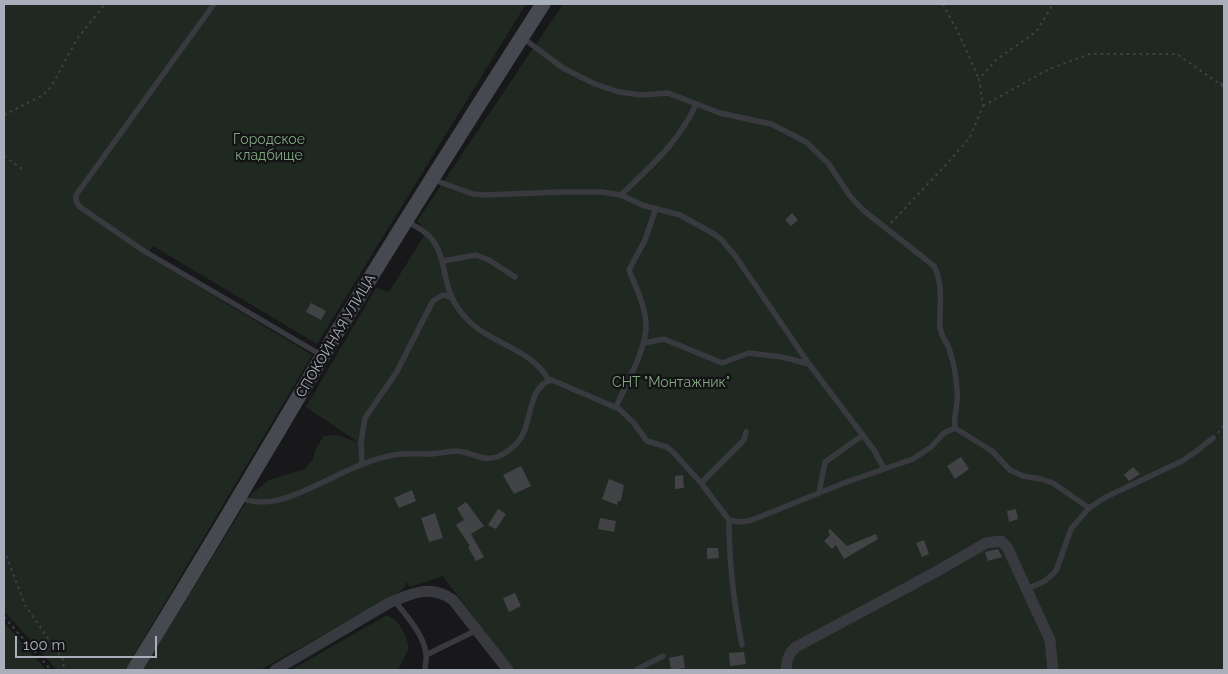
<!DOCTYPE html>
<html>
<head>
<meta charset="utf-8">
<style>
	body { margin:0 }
	#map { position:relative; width:1228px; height:674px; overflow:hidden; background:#18181a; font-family:Raleway,sans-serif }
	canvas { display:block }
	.frame { position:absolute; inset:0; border:5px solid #a9afbb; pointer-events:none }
	.scale { position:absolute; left:15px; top:636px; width:142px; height:22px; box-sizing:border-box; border:2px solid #a9afbb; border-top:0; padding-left:6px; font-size:15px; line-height:18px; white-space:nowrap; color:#a9afbb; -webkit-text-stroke:4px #131315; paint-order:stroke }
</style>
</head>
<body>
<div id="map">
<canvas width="1228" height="674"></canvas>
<div class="frame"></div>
<div class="scale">100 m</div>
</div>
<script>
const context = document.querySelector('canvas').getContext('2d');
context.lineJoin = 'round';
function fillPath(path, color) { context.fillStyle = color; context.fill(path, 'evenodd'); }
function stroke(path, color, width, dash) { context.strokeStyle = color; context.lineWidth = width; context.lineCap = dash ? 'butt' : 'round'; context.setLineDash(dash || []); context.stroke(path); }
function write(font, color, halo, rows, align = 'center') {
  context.font = font + ' Raleway,sans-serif'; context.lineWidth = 4.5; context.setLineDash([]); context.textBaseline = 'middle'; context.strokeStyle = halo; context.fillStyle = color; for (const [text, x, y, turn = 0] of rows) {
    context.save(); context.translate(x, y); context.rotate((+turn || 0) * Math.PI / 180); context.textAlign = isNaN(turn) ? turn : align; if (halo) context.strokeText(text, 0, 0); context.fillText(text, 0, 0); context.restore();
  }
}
fillPath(new Path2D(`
	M4,4H526L317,344L153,246L146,255L312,355L125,670H57L4,611Z
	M563,4H1224V670H513L443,576L410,587L407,582L403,589L398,593L260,670H143L252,493L269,480L305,469L313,459L316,448L324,436L336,435L358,442L306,407L376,288L389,292L427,231L417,221Z
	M387,615C401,622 405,633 409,648L398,670H291Z
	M4,622L46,670H4Z`), '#1f2921');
fillPath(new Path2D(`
	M792,213L798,220L791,226L785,220Z
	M311,303L326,311L321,320L306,312Z
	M961,457L969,469L955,479L947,466Z
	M521,466L531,486L514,494L503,475Z
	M1133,467L1140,474L1129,481L1124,475Z
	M683,475L684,488L675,489V476Z
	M609,479L624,485L621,501H618L617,505L602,499Z
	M412,490L416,501L399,508L394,498Z
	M466,502L484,526L471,534L484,557L476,561L468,547L470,546L456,525L464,520L457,508Z
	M498,509L506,514L496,529L488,525Z
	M1016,509L1018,519L1009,522L1007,511Z
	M435,513L443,538L429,542L421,518Z
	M600,518L616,521L614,532L598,529Z
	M830,529L847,546L876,534L878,539L844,559L836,545L832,549L824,541L830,535L828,531Z
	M924,540L929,554L922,557L916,543Z
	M707,548H718L719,558L707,559Z
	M998,549L1002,557L988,561L985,552Z
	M515,593L521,606L509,612L503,598Z
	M744,652L746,664L730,666L729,653Z
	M683,655L685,668L671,670L669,658Z`), '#424347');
stroke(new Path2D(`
	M943,4L960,36L979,79
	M1221,85L1224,79
	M983,106L1049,69L1090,54H1177L1224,87
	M4,115L43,95L51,87L77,39L105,4
	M4,156L25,171
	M891,223L944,167L970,137L983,106L979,79L997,59L1036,32L1053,4
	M1218,433L1224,425
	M4,550L25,605L63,660L64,670
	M4,617L51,670`), '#3f4147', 2, [2.5, 4]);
stroke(new Path2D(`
	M214,4L76,195V201L80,207L144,251L321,355
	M523,38L563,68L595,84L619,92L641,95L668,93L720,113L771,124L793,135L806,142L828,163L850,196L863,210L934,266C944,285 939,307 940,327C941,337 948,343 950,352C954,363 956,377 957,390C959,403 953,415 955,428L992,451L1010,470L1023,476L1041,479L1053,483L1089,508
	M434,180L473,194L485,195L562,192H602L621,195C650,167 680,141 696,104
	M621,195L642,205L680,215L714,234L721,239L736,257L809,364L874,450L884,469
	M408,222C415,226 424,230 430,237C446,255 442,277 452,297C455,305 461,313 467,319C490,344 533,349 549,381
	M443,261L476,255L489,260L515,277
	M644,343L664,339L722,363L749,353L782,357L809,364
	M616,407C626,384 648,347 646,322C644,304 636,287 629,270L645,240L656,208
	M362,465L361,442L365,418L396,373L433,301L443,295L451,297
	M701,483L744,440L746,432
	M819,493L825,462L863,435
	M240,498C272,510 301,492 330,479C350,469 371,459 394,455C405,453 416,454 428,454C437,454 445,452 454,451C475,451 484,466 505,453C513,448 519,442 523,434C531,418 530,384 552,380L619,409L633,422L647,441L667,447L674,453L701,483L729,520L741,522L752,520L844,483L913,459L931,447L944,433L955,428
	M729,520C729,563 734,604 742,645
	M1027,589L1045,581L1056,571L1071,529L1089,508L1104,498L1182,461L1194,453L1213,438
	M395,601C406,616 424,634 426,654C427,659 425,665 425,670
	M426,655L477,630
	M636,670L663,656`), '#393a40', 5.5);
stroke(new Path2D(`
	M275,670L389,603C412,593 431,584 453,600L508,670
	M786,670C787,660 788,654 796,647L934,573L986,543L1001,541L1007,547L1050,640L1053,670`), '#393a40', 11);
stroke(new Path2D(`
	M134,670C198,567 260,462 322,357C394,238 468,121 543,4`), '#474950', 15);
write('14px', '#80a781', '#131315', [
	["Городское",269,140],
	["кладбище",269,156],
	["СНТ \"Монтажник\"",671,383]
]);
write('14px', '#a9afbb', '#131315', [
	["СПОКОЙНАЯ УЛИЦА",336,336,-59]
]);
</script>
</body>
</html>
